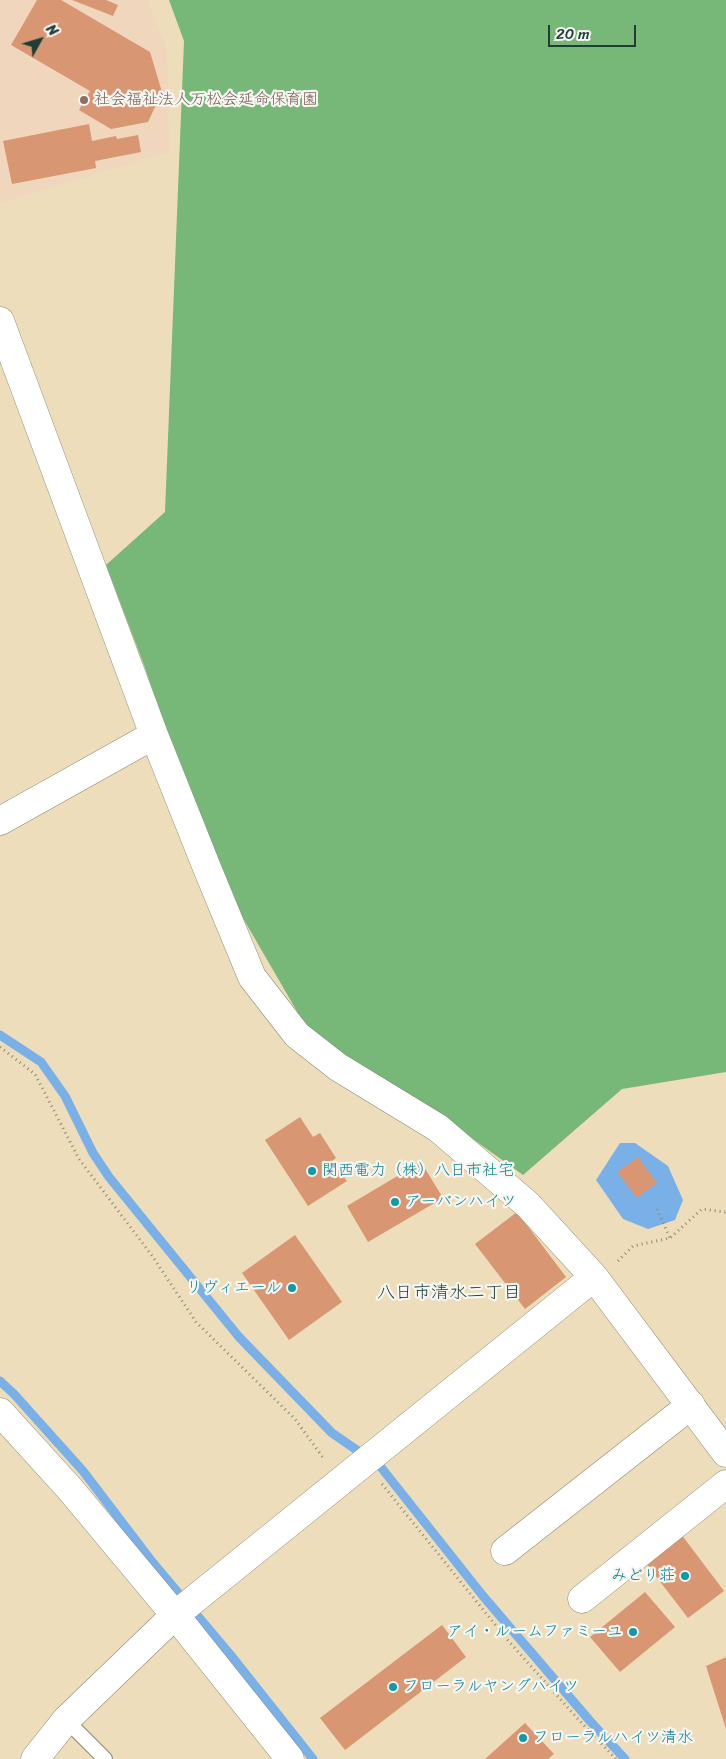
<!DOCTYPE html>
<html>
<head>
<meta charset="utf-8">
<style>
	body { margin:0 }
	#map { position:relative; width:726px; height:1759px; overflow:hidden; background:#edddba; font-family:Sriracha,sans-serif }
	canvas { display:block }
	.north { position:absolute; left:15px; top:15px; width:50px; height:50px; -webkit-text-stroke:4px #f6f6f2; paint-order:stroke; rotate:51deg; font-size:14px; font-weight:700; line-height:20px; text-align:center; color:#1f3d34 }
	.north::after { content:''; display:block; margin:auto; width:18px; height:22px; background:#1f3d34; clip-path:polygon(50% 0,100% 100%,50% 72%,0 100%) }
	.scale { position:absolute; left:548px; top:25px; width:88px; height:22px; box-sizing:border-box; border:2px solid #1f3d34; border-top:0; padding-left:6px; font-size:15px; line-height:18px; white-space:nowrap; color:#1f3d34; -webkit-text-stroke:4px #f6f6f2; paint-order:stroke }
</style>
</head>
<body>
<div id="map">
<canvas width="726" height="1759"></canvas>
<div class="north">N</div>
<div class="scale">20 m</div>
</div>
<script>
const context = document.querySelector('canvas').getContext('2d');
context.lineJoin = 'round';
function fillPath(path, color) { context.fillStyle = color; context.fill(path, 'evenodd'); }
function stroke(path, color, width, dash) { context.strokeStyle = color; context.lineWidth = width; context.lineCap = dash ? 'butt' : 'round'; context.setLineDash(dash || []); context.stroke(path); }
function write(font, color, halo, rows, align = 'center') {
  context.font = font + ' Sriracha,"Klee One",sans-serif'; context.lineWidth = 4.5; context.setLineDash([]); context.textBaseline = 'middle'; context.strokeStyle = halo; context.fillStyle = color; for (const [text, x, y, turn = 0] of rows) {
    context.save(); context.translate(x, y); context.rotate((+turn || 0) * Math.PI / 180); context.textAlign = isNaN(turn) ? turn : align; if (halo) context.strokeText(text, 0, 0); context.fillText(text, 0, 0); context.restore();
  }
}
fillPath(new Path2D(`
	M0,0H147L167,49L169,152L0,203Z`), '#f0d6bc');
fillPath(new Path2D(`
	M169,0H726V1072L622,1089L523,1175L445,1119L309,1032L240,913L185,783L144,665L106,565L165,512L184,41Z`), '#77b778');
fillPath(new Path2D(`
	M620,1143H635L668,1166L683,1200L675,1220L648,1229L623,1219L596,1180Z`), '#7ab0e8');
stroke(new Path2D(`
	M0,1035L41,1062L65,1096L93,1153L109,1177L239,1337L332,1433L380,1466L483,1596L590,1721L625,1759
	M0,1381L14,1394L83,1471L153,1563L233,1658L313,1759`), '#7ab0e8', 9);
fillPath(new Path2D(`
	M37,0H61L150,52L162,92L148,122L111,129L79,110L90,91L11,45Z
	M72,0H106L118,5L113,16Z
	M89,124L92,141L116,136L117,139L138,135L141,152L95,161L96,168L12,184L3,141Z
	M300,1117L313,1137L320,1133L336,1158L332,1161L347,1181L308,1206L265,1140Z
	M638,1157L657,1183L637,1198L617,1172Z
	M421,1162L443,1198L368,1242L347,1206Z
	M517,1212L566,1277L525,1309L475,1244Z
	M295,1235L342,1302L289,1340L242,1273Z
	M681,1534L724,1591L688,1618L645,1562Z
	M645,1592L675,1627L620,1672L590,1637Z
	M442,1625L466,1657L345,1750L320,1718Z
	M726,1657V1729L706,1666Z
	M525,1723L554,1754L548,1759H485Z`), '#d89672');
const service = new Path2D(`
	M66,1720L105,1759`);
const minor = new Path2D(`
	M0,321L154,735L207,868L252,977L297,1035L338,1067L438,1128L528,1205L594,1277L726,1453
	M0,821L154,735
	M0,1412L70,1489L175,1615L290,1759
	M505,1551L691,1405
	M582,1599L726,1484
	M35,1759L66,1720L175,1615L594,1277`);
stroke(service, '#868d77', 16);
stroke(minor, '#868d77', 29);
stroke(new Path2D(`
	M0,1047L35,1074L79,1159L153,1257L196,1322L295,1419L324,1459
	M657,1209L670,1238
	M618,1261L633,1246L670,1238L702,1209L725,1212L726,1211
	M382,1484L505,1637L578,1719L616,1759`), '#868d77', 3, [1, 4]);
stroke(service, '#fff', 14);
stroke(minor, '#fff', 28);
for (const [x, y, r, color] of [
	[84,100,5,"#8d6e63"],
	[312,1171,5,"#0f9aa8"],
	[395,1202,5,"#0f9aa8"],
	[292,1288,5,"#0f9aa8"],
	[685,1576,5,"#0f9aa8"],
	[633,1632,5,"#0f9aa8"],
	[393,1687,5,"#0f9aa8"],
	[523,1738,5,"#0f9aa8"]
]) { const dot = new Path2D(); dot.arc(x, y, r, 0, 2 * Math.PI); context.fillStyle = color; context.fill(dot); stroke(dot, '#f6f6f2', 2); }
write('16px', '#785e54', '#f6f6f2', [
	["社会福祉法人万松会延命保育園",94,100]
], 'left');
write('16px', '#0d838f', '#f6f6f2', [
	["関西電力（株）八日市社宅",322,1171],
	["アーバンハイツ",405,1202],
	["リヴィエール",282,1288,"right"],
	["みどり荘",675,1576,"right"],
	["アイ・ルームファミーユ",623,1632,"right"],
	["フローラルヤングハイツ",403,1687],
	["フローラルハイツ清水",533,1738]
], 'left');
write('18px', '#1f3d34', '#f6f6f2', [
	["八日市清水二丁目",449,1293]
]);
</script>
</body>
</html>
